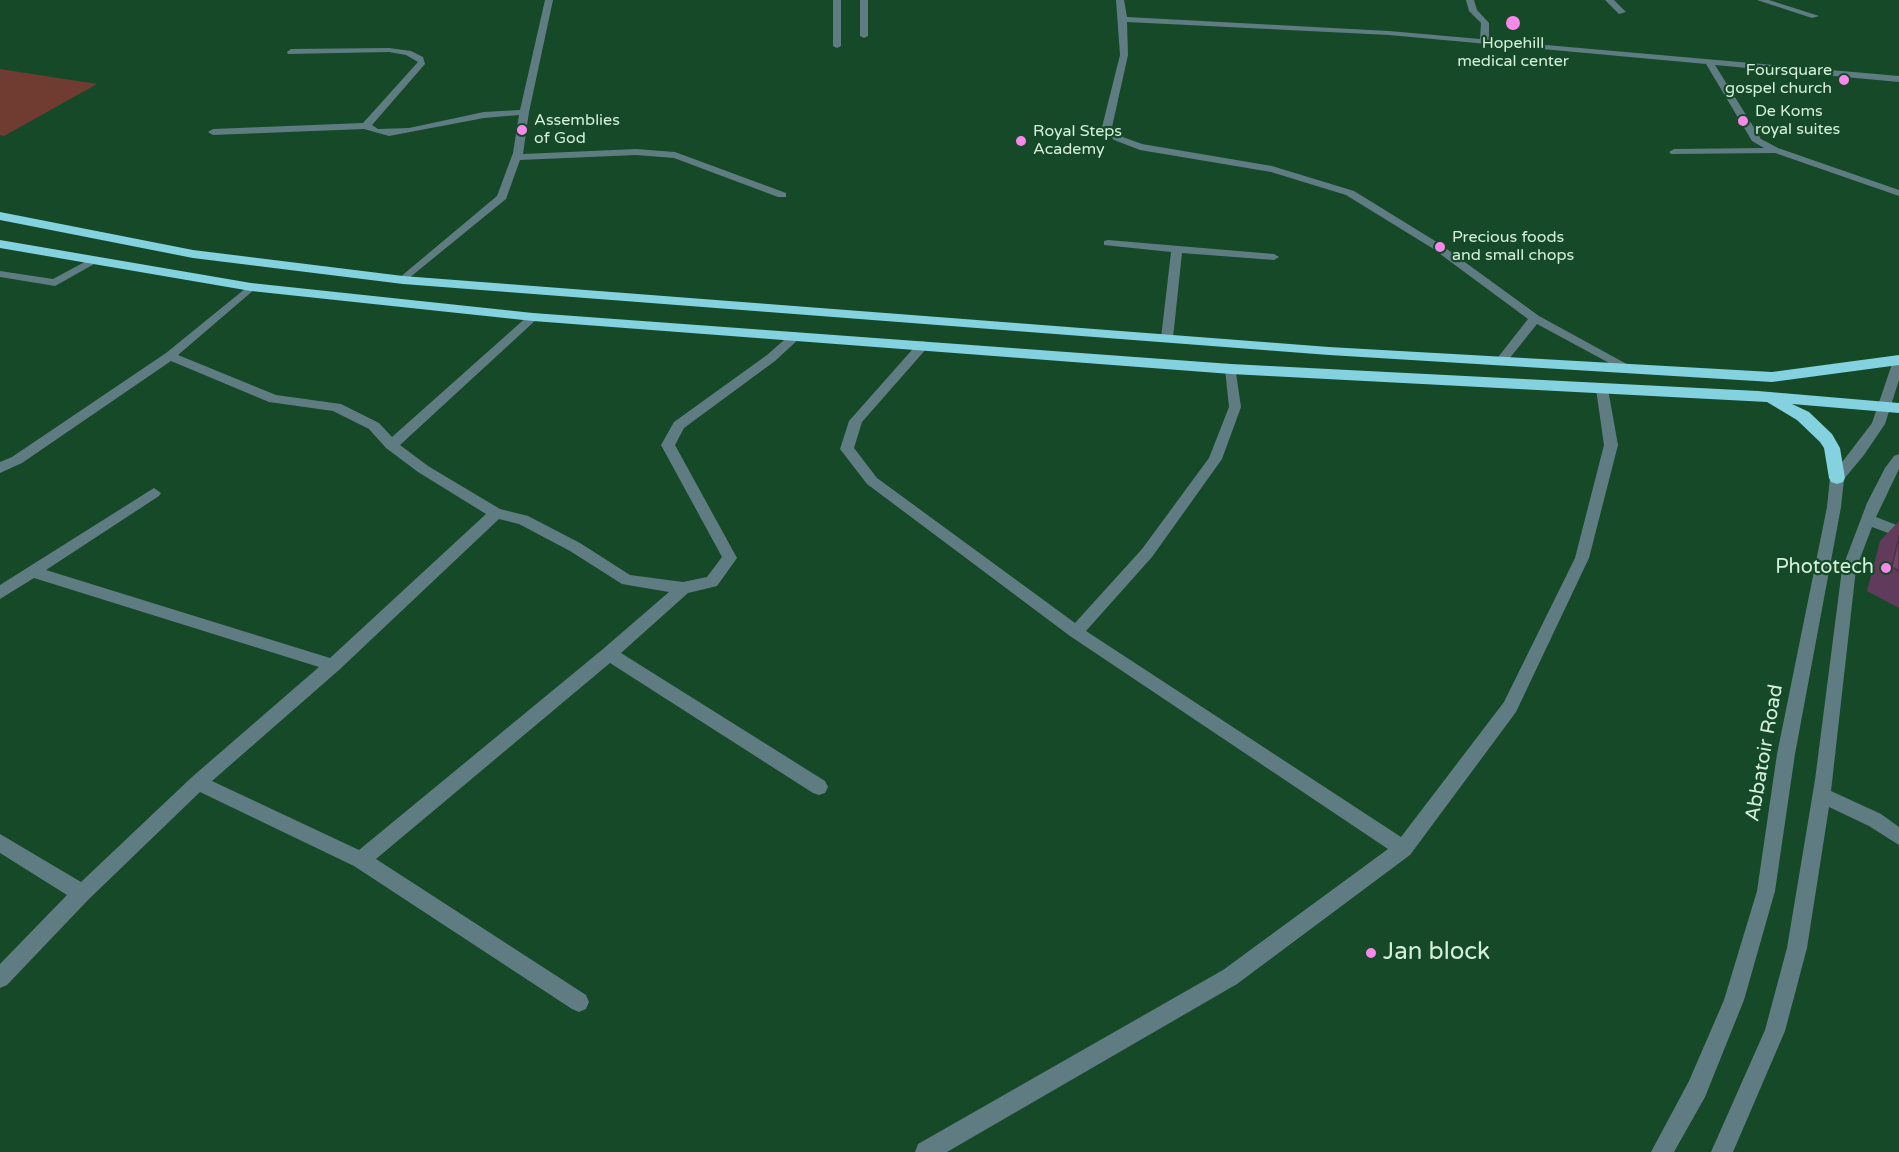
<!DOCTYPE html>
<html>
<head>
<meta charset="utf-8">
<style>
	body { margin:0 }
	canvas { display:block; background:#154928 }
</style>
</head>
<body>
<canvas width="1899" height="1152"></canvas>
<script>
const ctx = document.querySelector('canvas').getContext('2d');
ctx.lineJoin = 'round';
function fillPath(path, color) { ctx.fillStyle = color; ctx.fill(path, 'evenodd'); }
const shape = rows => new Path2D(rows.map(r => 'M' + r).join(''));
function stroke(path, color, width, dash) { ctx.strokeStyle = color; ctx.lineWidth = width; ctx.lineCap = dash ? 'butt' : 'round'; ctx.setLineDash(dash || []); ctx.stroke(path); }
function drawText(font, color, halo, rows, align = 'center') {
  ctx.font = font + ' "Varela Round",sans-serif'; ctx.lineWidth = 4.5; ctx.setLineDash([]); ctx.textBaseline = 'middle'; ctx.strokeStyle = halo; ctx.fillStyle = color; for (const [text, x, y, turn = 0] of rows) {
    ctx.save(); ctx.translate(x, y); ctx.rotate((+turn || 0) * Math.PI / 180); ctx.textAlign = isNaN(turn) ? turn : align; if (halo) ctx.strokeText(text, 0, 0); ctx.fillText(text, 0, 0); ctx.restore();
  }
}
const green = shape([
	[0,69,97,84,4,136,0,135]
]);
const minor = shape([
	[545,0,553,0,529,112,523,154,636,149,675,152,786,193,786,197,778,197,674,158,636,155,520,160,506,199,403,283,397,280,399,278,497,196,513,153,519,115,484,118,389,136,364,129,213,135,208,132,213,129,363,123,418,62,406,55,389,52,288,54,287,52,291,49,389,48,411,51,423,57,425,64,372,125,378,129,409,128,484,112,520,110,545,0],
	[833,0,841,0,841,46,837,48,833,46,833,0],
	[860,0,868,0,868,36,864,38,860,36,860,0],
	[1116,0,1124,0,1127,17,1389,31,1480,39,1481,23,1469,11,1466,0,1474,0,1477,10,1489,23,1489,40,1899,76,1899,82,1715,65,1761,139,1778,148,1899,190,1899,196,1775,153,1671,154,1669,152,1674,149,1764,148,1752,141,1706,64,1389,35,1127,22,1128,55,1112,127,1120,136,1142,144,1272,166,1354,191,1440,244,1539,316,1634,368,1632,371,1624,371,1537,324,1505,364,1501,365,1495,361,1528,319,1432,248,1346,195,1271,172,1140,150,1114,140,1102,127,1120,55,1116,0],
	[1605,0,1614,0,1626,12,1619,14,1605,0],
	[1757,0,1769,0,1819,16,1812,18,1757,0],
	[1108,240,1274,254,1279,257,1274,260,1182,253,1173,338,1167,342,1161,338,1171,252,1104,245,1104,241,1108,240],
	[92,258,98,261,96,263,55,286,0,277,0,271,53,279,92,258],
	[251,284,255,285,255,289,178,355,276,395,341,404,379,423,392,437,529,315,537,315,537,319,400,445,428,466,500,509,528,516,580,543,630,575,683,582,707,577,722,557,661,445,674,422,767,355,792,333,796,332,802,336,775,361,684,428,675,445,737,558,717,586,688,593,621,653,825,781,828,787,825,793,819,795,813,793,610,663,376,859,586,995,589,1002,586,1009,579,1012,572,1009,354,866,200,792,89,899,7,985,0,988,0,964,67,895,0,853,0,834,81,882,192,777,319,667,34,578,0,599,0,585,154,488,161,493,159,496,46,570,330,658,486,514,418,472,386,448,369,429,333,411,269,402,171,361,22,463,0,473,0,462,12,457,166,353,251,284],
	[499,519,519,524,570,551,622,584,669,592,603,649,359,850,212,781,339,670,499,519],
	[923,341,929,345,927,348,862,422,854,448,877,478,1075,623,1142,549,1209,458,1229,407,1225,369,1231,365,1235,366,1241,407,1222,459,1152,557,1086,631,1401,837,1504,702,1575,558,1604,445,1596,389,1598,386,1602,385,1608,389,1618,445,1589,558,1516,712,1410,855,1237,984,947,1152,915,1152,918,1144,1223,970,1388,849,1070,636,867,484,840,449,849,421,919,342,923,341],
	[1899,357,1899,380,1885,424,1864,455,1844,479,1841,507,1795,754,1775,891,1744,1000,1705,1097,1674,1152,1651,1152,1689,1081,1724,1000,1757,891,1777,754,1827,507,1830,478,1872,423,1893,361,1899,357],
	[1899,454,1899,469,1876,517,1899,526,1899,537,1872,527,1856,569,1831,791,1881,814,1899,827,1899,845,1869,826,1829,807,1807,948,1785,1031,1733,1152,1711,1152,1765,1030,1787,948,1815,780,1842,569,1867,503,1885,468,1894,456,1899,454]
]);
const highway = shape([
	[0,212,193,250,403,276,1329,347,1772,372,1899,355,1899,365,1772,382,1329,355,403,284,193,258,0,220,0,212],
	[0,240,251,283,533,313,1231,364,1758,391,1899,403,1899,413,1792,404,1809,412,1832,434,1840,448,1845,478,1843,482,1837,484,1831,482,1829,478,1824,448,1820,442,1797,420,1767,402,1231,374,533,321,251,291,0,248,0,240]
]);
const wall = shape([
	[1899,521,1899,608,1867,591,1880,541]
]);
const building = shape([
	[1899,536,1899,571,1892,567,1899,536]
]);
const markers = [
	[1513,23,8,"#f888ea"],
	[1844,80,6,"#f888ea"],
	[1743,121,6,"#f888ea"],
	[522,130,6,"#f888ea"],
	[1021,141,6,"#f888ea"],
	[1440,247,6,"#f888ea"],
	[1886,568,6,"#f888ea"],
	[1371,953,6,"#f888ea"]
];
const farPoinames = [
	["Hopehill",1513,44,"center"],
	["medical center",1513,62,"center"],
	["Foursquare",1832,71,"right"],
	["gospel church",1832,89,"right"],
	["De Koms",1755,112],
	["royal suites",1755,130],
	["Assemblies",534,121],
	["of God",534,139],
	["Royal Steps",1033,132],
	["Academy",1033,150],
	["Precious foods",1452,238],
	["and small chops",1452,256]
];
const poiNames = [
	["Phototech",1874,568]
];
const streetNames = [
	["Abbatoir Road",1765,753,-80]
];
const nearPoinames = [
	["Jan block",1383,953]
];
fillPath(green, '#703b30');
fillPath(minor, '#5e7c82');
fillPath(highway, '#84d1e0');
fillPath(wall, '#613b5b');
fillPath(building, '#71456a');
stroke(building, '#4f304a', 1.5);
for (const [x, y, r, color] of markers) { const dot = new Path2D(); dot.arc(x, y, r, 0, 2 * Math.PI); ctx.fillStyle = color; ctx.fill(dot); stroke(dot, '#154928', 2); }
drawText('16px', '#d4efda', '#154928', farPoinames, 'left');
drawText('20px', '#d4efda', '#154928', poiNames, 'right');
drawText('20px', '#d4efda', '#154928', streetNames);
drawText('24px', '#d4efda', '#154928', nearPoinames, 'left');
</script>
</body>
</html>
